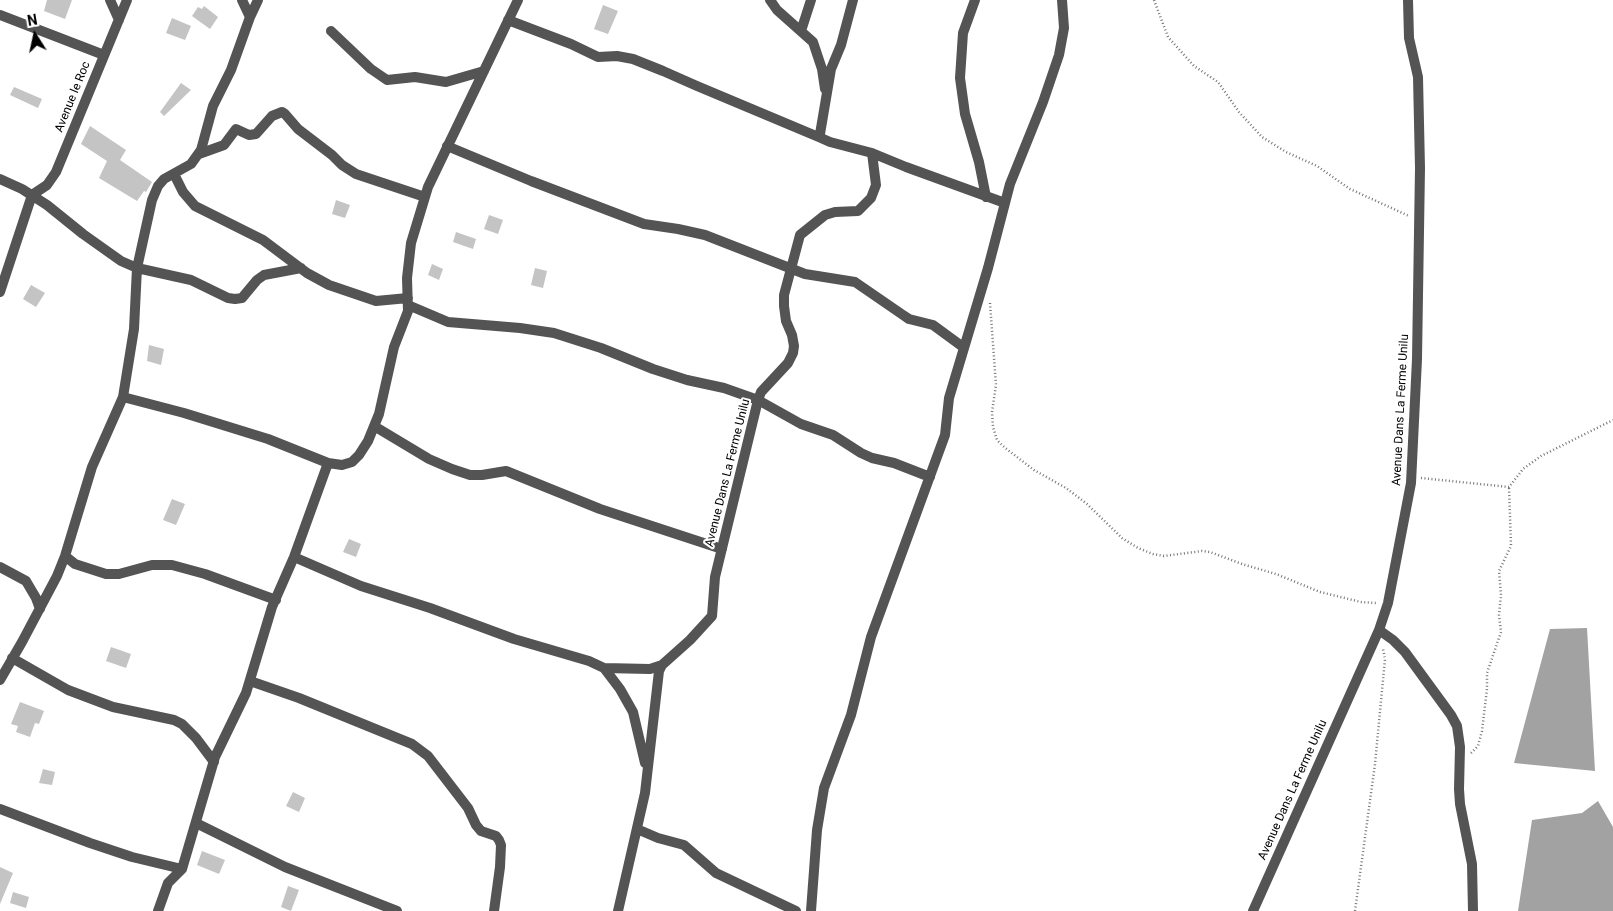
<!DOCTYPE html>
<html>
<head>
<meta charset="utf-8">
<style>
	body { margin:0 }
	#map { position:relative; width:1613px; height:911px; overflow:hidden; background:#fff; font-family:Roboto,sans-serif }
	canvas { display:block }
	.north { position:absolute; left:10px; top:10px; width:50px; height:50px; -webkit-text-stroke:4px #fff; paint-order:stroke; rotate:350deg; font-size:14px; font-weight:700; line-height:20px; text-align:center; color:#000 }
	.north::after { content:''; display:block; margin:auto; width:18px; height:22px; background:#000; clip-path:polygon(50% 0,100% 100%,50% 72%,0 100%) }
</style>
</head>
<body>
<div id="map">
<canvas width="1613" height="911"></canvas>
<div class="north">N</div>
</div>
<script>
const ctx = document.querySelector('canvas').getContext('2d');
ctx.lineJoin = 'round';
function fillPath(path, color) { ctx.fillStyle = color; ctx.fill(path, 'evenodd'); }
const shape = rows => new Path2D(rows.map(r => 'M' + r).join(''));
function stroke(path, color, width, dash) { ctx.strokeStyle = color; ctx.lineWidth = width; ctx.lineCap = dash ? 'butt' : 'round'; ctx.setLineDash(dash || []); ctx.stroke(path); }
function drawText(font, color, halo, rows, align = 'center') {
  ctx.font = font + ' Roboto,sans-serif'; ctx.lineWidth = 4; ctx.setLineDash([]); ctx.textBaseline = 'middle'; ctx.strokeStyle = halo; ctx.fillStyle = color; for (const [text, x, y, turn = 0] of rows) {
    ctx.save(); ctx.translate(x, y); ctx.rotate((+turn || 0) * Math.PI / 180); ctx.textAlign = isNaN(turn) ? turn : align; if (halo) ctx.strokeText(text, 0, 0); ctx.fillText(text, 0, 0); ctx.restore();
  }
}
const water = shape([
	[1587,628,1595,771,1514,763,1550,629],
	[1598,801,1613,827,1613,911,1518,911,1532,820,1582,813]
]);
const building = shape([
	[47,0,72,0,65,19,44,11],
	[603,5,618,11,608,34,594,29],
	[204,6,218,17,210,29,192,16,198,7,202,9],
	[172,18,191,26,185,40,166,33],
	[181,83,191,90,164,116,160,112],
	[14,87,42,99,38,108,10,95],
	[90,126,126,150,120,160,152,182,146,192,144,191,137,201,99,178,107,161,81,144],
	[336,200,350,205,345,218,332,214],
	[489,215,503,220,498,234,484,229],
	[456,232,476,239,473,249,453,242],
	[432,264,443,269,439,280,428,275],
	[535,268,547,271,543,288,531,285],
	[31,285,45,293,36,307,23,299],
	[149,345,164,349,161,365,147,361],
	[172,499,185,504,176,525,163,520],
	[349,539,361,544,356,557,343,552],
	[111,647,131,654,126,668,106,661],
	[20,702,44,711,39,724,35,723,30,737,16,732,18,726,11,724],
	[43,769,55,772,52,785,39,783],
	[293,792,305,798,299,812,286,806],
	[202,851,225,860,219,874,197,865],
	[0,867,13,873,0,904],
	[288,886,299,890,291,911,281,907],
	[13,892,29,897,26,908,10,903]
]);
const path = shape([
	[1154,0,1168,37,1194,66,1218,82,1239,112,1262,137,1286,152,1317,166,1350,189,1409,216],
	[990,303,996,385,992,412,993,427,997,440,1004,447,1034,470,1066,488,1087,504,1122,538,1138,548,1153,554,1164,556,1202,551,1210,552,1242,564,1276,574,1320,592,1361,602,1376,603],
	[1421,478,1509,487,1523,469,1541,456,1613,420],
	[1471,753,1478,746,1482,731,1487,689,1487,673,1501,632,1499,615,1501,595,1499,571,1511,546,1509,487],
	[1355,911,1375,764,1385,659,1383,649]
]);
const street = shape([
	[110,0,119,20],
	[242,0,250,17],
	[770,0,777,10,813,42,822,69,825,89],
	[975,0,963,33,960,78,965,114,979,162,986,197],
	[0,15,104,55],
	[508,20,571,44,598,57,617,56,633,59,663,71,697,86,821,138],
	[331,31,371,69,387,80,415,77,446,82,484,71],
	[801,31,811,0],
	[447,146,531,181,644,224,678,229,705,235,805,274,855,282,903,315,909,319,933,325,963,347],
	[872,153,906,167,1005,203],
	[199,154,224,145,236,129,249,135,256,134,272,116,282,112,285,114,298,129,332,155,342,165,356,174,425,197],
	[174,174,183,192,195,206,263,240,307,273,329,285,376,301,408,298],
	[0,179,22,189,47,205,83,234,121,261,137,268,191,280,228,298,235,299,242,298,257,280,264,275,301,268],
	[0,292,32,195,47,185,56,172,127,0],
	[408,305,448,322,520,328,554,333,601,348,653,369,687,380,724,388,758,400,801,424,833,435,861,453,872,458,894,463,930,477],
	[123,397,184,413,268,439,328,463],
	[374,426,429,459,452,469,470,475,482,475,506,471,600,509,722,549],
	[65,556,75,564,106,574,119,574,152,565,172,565,205,574,276,600],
	[294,557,361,586,430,608,514,639,589,661,604,668,620,689,633,712,645,763],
	[0,567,26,581,36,598,40,609],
	[1379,630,1393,640,1405,652,1451,715,1457,726,1460,747,1459,789,1460,804,1472,864,1473,911],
	[12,658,68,690,113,707,174,720,182,724,196,738,214,762],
	[604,668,650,669,662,665],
	[0,680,22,642,57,576,65,556,92,467,123,397,134,329,137,268,152,200,158,186,164,179,191,164,201,150,213,106,231,70,250,17,258,0],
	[250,681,299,698,412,744,428,756,468,808,476,825,481,831,496,836,499,840,501,845,500,867,494,911],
	[0,809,90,843,132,857,182,869],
	[196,823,285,867,397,911],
	[637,829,658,838,684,845,716,873,796,911],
	[158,911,168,883,182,869,215,757,246,693,272,607,294,557,328,463,342,465,352,462,359,455,368,441,379,414,394,347,408,311,407,278,411,243,428,187,518,0],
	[618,911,645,793,659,671,662,665,690,640,712,616,715,577,758,400,761,392,788,363,793,353,794,346,792,335,786,321,784,306,784,295,800,235,825,215,835,212,858,211,871,198,876,185,872,153,830,142,821,138,820,134,831,69,841,45,853,0],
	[811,911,817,830,824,788,851,715,871,637,945,435,949,398,988,268,1010,184,1043,102,1059,55,1064,28,1062,0],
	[1253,911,1379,630,1388,603,1411,483,1417,359,1420,168,1418,77,1409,38,1408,0]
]);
const streetNames = [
	["Avenue le Roc",73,97,-68],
	["Avenue Dans La Ferme Unilu",1401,410,-87],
	["Avenue Dans La Ferme Unilu",728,473,-76],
	["Avenue Dans La Ferme Unilu",1293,790,-66]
];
fillPath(water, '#a2a2a2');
fillPath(building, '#c4c4c4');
stroke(path, '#767676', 2.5, [1, 2.5]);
stroke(street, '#545454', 10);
drawText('12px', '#000', '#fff', streetNames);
</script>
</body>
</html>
